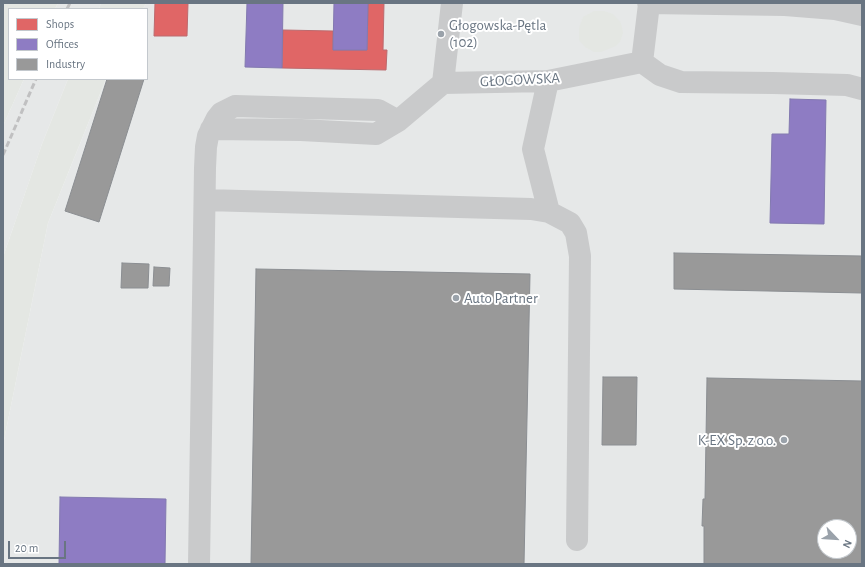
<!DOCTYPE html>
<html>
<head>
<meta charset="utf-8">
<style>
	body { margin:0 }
	#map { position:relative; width:865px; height:567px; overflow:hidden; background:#f6f6f5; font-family:"Alegreya Sans",sans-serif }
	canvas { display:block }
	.frame { position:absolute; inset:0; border:4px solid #697582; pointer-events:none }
	.legend { position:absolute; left:8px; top:8px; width:140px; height:72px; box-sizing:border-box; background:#fff; border:1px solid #c3c8cd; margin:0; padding:5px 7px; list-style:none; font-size:12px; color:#697582 }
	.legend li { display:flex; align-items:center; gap:8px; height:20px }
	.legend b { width:20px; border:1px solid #c3c8cd }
	.north { position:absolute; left:817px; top:519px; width:40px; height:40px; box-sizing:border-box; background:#fff; border:1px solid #c3c8cd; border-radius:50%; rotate:115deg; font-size:11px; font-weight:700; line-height:16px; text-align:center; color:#697582 }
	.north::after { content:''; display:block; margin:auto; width:14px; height:18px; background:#9aa2aa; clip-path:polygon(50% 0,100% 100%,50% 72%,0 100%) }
	.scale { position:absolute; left:8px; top:541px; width:58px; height:18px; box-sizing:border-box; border:2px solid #697582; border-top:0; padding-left:5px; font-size:12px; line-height:14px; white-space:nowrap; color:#697582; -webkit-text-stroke:3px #fff; paint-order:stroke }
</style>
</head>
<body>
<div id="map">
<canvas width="865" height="567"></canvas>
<div class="frame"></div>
<ul class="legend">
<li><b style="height:11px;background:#e06666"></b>Shops</li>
<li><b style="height:11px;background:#8e7cc3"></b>Offices</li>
<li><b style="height:11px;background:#999"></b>Industry</li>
</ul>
<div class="north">N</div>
<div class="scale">20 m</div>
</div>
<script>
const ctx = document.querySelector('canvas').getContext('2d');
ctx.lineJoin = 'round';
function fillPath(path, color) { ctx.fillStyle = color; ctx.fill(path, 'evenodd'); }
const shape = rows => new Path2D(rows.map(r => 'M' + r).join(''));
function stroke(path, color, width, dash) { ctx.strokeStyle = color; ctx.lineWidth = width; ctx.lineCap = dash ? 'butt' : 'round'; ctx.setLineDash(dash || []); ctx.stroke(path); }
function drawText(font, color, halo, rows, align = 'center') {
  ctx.font = font + ' "Alegreya Sans",sans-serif'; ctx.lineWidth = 4; ctx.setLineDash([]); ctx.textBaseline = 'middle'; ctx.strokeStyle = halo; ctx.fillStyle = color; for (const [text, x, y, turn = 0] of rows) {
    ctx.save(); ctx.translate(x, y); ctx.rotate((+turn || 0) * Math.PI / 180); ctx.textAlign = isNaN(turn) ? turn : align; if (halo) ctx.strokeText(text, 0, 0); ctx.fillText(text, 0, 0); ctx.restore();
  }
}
const built = shape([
	[58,3,101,3,99,9,55,9],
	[146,3,700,3,862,15,862,564,3,564,3,445,48,223,106,79,147,79,147,9,143,9],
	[825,527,849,527,849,551,825,551],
	[24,79,68,79,42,144,3,257,3,126]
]);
const green = shape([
	[3,3,58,3,55,9,9,9,9,79,24,79,3,126],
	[101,3,146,3,143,9,99,9],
	[594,11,604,11,613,14,621,23,623,33,620,42,616,46,601,52,594,52,585,47,579,40,579,28,583,17],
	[68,79,106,79,48,223,3,445,3,257,42,144]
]);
const shops = shape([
	[155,3,188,3,187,36,154,36,155,3],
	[368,3,384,3,383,50,387,50,386,70,282,68,283,30,333,31,333,50,367,50,368,3]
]);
const offices = shape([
	[247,3,283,3,282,68,245,67,247,3],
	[334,3,368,3,367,50,333,50,334,3],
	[790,99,826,100,824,224,770,223,772,134,789,134,790,99],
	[60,497,166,499,165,564,59,564,60,497]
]);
const industry = shape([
	[107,79,144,79,99,222,65,211,107,79],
	[674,253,862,256,862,293,674,289,674,253],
	[122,263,149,264,148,288,121,288,122,263],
	[154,267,170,268,169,286,153,286,154,267],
	[256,269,530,274,524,564,251,564,256,269],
	[603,377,637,377,636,445,602,445,603,377],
	[707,378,862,381,862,564,704,564,704,526,702,526,703,499,705,499,707,378],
	[825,527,849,527,849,551,825,551,825,527]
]);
const minor = shape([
	[452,3,443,83,548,81,642,62,649,4],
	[648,3,785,5,835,9,862,15],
	[642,62,660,75,681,82,773,83,847,85,862,89],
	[548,81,533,149,549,212],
	[211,129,301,130,376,134,398,121,443,83],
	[205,200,531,209,549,212,570,223,576,233,580,256,577,540],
	[199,564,205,168,206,147,208,136,217,118,221,113,235,106,378,110,398,121]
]);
const rail = shape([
	[67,9,70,3],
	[3,155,36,79]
]);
const markers = [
	[441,34,4,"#9aa2aa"],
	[456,298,4,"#9aa2aa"],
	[784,440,4,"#9aa2aa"]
];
const poiNames = [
	["Głogowska-Pętla",449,25],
	["(102)",449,42],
	["Auto Partner",464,298],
	["K-EX Sp. z o.o.",776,440,"right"]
];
const streetNames = [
	["GŁOGOWSKA",520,80,-3]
];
fillPath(built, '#e6e8e8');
fillPath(green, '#e4e7e3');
fillPath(shops, '#e06666');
stroke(shops, '#bc6a6e', 1);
fillPath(offices, '#8e7cc3');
stroke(offices, '#837ab0', 1);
fillPath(industry, '#999');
stroke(industry, '#8b8e92', 1);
stroke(minor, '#c9cacb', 22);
stroke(rail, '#c0c0c1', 3, [6, 3]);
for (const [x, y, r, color] of markers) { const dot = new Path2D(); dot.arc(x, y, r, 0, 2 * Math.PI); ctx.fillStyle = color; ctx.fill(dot); stroke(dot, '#fff', 1.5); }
drawText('15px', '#697582', '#fff', poiNames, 'left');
drawText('15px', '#697582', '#fff', streetNames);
</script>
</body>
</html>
